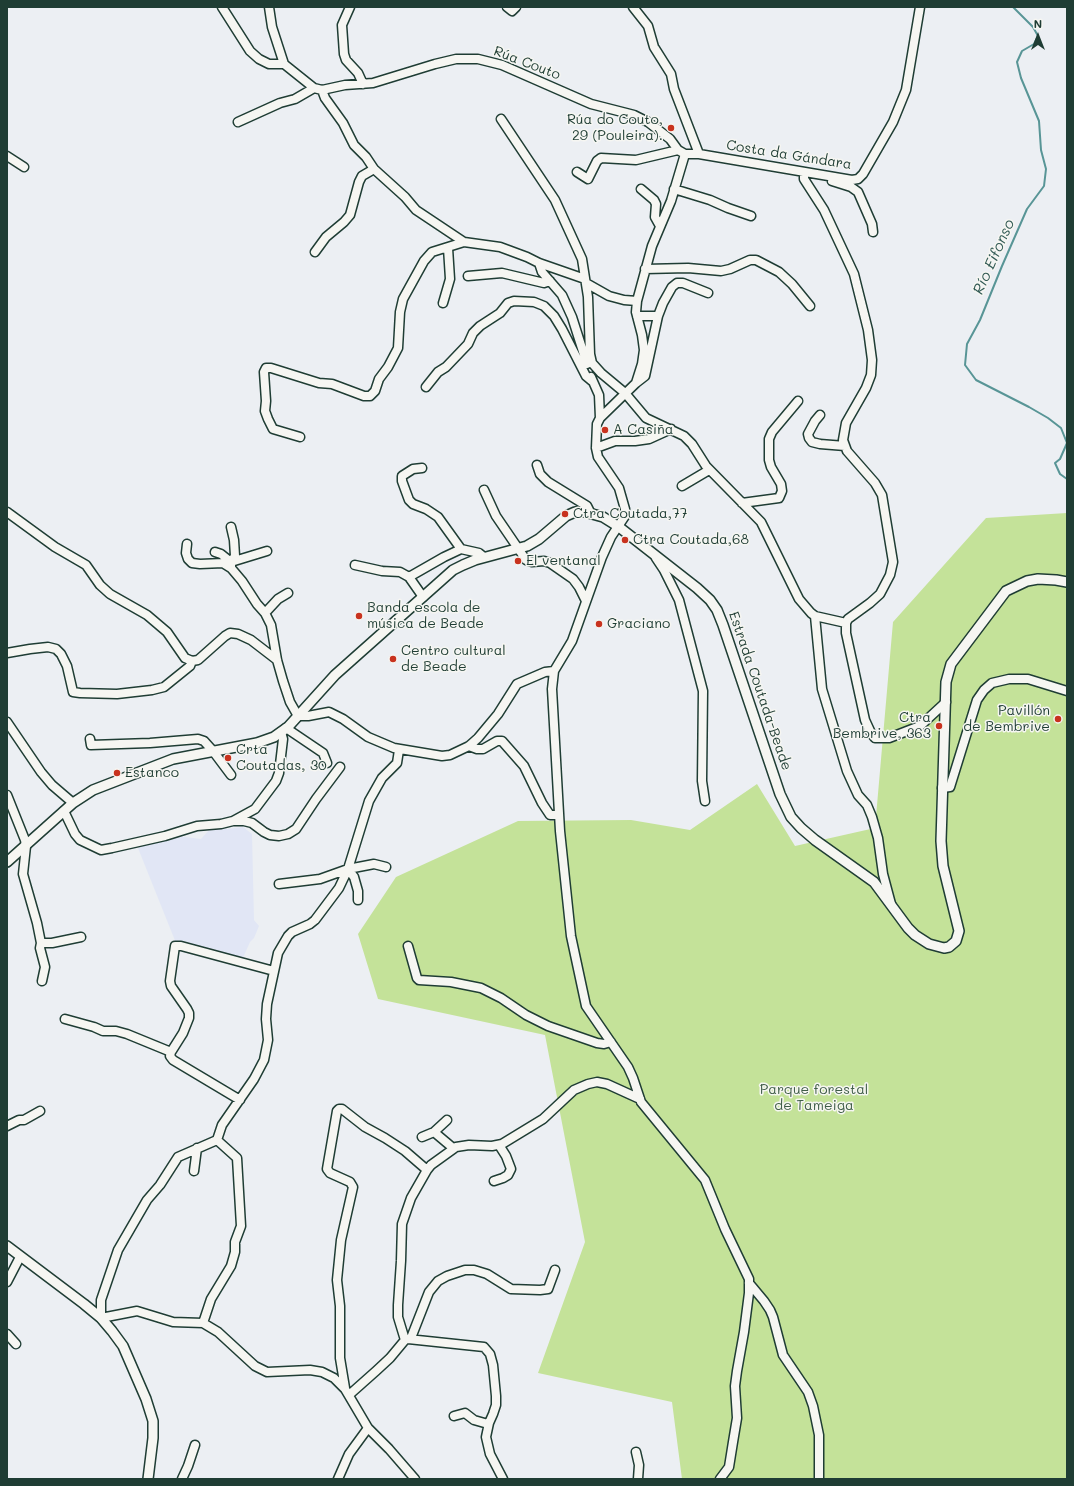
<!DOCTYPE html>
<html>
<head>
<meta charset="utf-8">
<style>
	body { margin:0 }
	#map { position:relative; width:1074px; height:1486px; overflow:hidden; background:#eceff3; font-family:Mali,sans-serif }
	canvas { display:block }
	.frame { position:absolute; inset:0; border:8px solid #1f3d34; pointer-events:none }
	.north { position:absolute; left:1018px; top:16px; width:40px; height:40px; -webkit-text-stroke:3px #f6f6f2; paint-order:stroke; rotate:0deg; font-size:11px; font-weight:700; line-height:16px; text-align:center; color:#1f3d34 }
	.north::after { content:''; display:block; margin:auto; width:14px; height:18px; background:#1f3d34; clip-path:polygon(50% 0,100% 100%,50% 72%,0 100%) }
</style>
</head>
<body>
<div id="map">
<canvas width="1074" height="1486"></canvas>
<div class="frame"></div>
<div class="north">N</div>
</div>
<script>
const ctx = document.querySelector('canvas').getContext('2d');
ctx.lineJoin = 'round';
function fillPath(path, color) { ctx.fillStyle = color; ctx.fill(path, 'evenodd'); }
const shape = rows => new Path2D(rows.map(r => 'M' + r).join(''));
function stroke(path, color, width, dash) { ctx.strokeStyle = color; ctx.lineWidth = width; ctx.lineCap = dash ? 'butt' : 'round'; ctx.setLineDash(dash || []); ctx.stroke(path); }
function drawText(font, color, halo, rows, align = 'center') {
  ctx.font = font + ' Mali,sans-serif'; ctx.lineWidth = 3; ctx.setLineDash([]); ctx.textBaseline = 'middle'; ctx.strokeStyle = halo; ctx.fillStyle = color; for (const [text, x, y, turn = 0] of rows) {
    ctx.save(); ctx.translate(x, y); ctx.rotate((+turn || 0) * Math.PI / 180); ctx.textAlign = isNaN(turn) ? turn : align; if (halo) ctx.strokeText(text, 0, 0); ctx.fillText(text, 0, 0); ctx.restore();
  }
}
const built = shape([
	[243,827,252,834,254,920,259,926,254,938,250,942,242,960,176,943,138,848,177,836,201,839,210,829,227,829]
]);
const green = shape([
	[1067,513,1067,1479,682,1479,672,1402,538,1373,585,1242,545,1035,378,999,358,934,396,877,518,821,631,820,690,830,757,784,795,846,875,828,893,622,986,518]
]);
const stream = shape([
	[1013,7,1033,27,1038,36,1034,44,1022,51,1017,62,1021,78,1039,121,1041,150,1046,169,1044,186,1027,209,1002,266,980,320,967,344,965,365,976,380,1029,407,1048,418,1061,428,1067,443,1060,459,1055,463,1060,474,1067,479]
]);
const minor = shape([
	[222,7,250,51,259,59,269,64,284,64],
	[269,7,272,27,284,64,314,88,322,90,325,98,343,123,354,145,366,157,374,169,405,197,416,210,464,242],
	[350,7,342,25,344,54,346,60,358,73,363,84],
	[507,7,512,11,516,7],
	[322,90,345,85,373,83,435,64,456,59,478,59,502,65,591,104,634,115,648,122,670,139,678,150,685,154,699,154,674,89,671,74,654,47,648,26,633,7],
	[501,119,555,200,582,259,588,297,590,354,592,363,601,373,625,393,646,418,684,436,692,444,706,466,761,522,799,599,811,613,815,616,846,623],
	[238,122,280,103,295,99,314,88],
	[685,154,671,201,652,246,637,301,636,312,642,335,644,350,642,364,636,383,600,418,597,424,596,448,598,457,619,488,625,509,625,516,611,537,602,557,572,641,554,671,552,689,560,831,571,936,586,1006,628,1067,633,1078,641,1102,705,1180,725,1229,749,1279,749,1293,744,1332,737,1371,735,1386,737,1418,733,1442,729,1467,720,1479],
	[699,154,852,180,858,179,863,174,893,122,906,90,920,7],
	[7,156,24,167],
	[577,172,588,179,597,161,601,158,636,160,678,150],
	[804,172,804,179,824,210,854,274,868,330,872,360,871,375,866,388,846,423,843,440,847,451,875,483,882,495,893,562,890,575,880,594,870,603,848,619,846,623,846,633,865,720,871,733,875,738,889,738,920,726,946,702],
	[832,181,851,187,858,192,872,224,873,232],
	[641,189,654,200,656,204,655,217,660,226],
	[674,189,710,200,728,208,751,216],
	[315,252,326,237,344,222,350,215,359,182,362,176,374,169],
	[539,263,542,272,562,295,572,317,587,364],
	[645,269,688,268,721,271,730,269,750,260,756,260,779,272,792,284,810,306],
	[468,276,502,273,544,283,550,281],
	[586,283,609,296,624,300,637,301],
	[443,303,450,279,448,248],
	[637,316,658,316],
	[591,377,599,395,600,418],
	[636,383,645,376,658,316,663,303,672,287,677,283,683,283,708,293],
	[426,387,438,372,446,367,468,344,473,333,480,326,500,313,508,303,514,301,534,302,544,306,554,316,562,329,586,376,592,381],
	[820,415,815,421,808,434,809,438,812,442,820,444,845,446],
	[300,437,273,429,268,419,265,411,266,401,264,372,266,368,271,368,319,383,332,384,364,396,370,396,375,391,379,379,388,367,398,348,400,312,403,299,424,261,432,252,464,242,500,247,527,257,539,263,585,279],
	[596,448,615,441,635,441,649,439,671,429],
	[537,465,540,474,548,482,587,506,590,512],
	[422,468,413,469,402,476,402,481,409,500,413,504,426,509,438,517,461,549,479,553,484,557],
	[682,486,709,470],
	[484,490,496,516,526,560,532,562,544,561,550,563,573,579,579,587,586,601],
	[742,503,779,498,782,491,781,484,771,467,769,460,769,439,772,432,798,401],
	[7,512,55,547,86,565,100,585,110,594,147,615,167,632,185,658,192,661,198,660,225,636,230,633,238,634,251,640,277,660],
	[231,527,234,540,235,556,231,562,231,568,242,581,257,604,265,613,271,625,277,660,283,681,290,702,298,716,308,716,329,712,343,719,368,737,394,748,442,756,450,755,469,746,478,738,498,714,517,684,545,672,554,671],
	[187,544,186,553,188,559,192,563,200,564,223,563,231,568],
	[215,552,221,554,231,562,267,551],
	[656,558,664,570,679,600,703,691,702,781,705,801],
	[355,565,382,571,400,572,409,577,444,557,461,549],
	[409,577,423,597],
	[265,613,278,599,288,593],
	[815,616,822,689,847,771,858,795,867,805,872,817,878,838,883,874,891,904],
	[7,653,30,649,48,647,56,649,61,654,67,666,73,692,80,693,117,694,152,690,164,687,190,666,192,661],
	[7,722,41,772,52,785,73,803],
	[286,728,323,753,327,763],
	[90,739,91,745,150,743,198,739,204,741,213,751,231,775],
	[469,746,477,749,483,749,497,741,502,741,524,766,542,803,550,815,559,815],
	[942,788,950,787,977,700,984,690,992,683,1009,679,1028,679,1067,691],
	[7,795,25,840,26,846,23,874,37,923,41,943,52,943,81,937],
	[64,811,75,834,80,840,101,850,112,848,165,836,197,826,221,824,233,821,255,809,276,781,279,773,283,739,281,732],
	[235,821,244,821,252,823,264,832,270,835,279,836,288,834,296,829,316,799,340,767],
	[348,869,354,877,358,891,358,900],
	[279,884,320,879,348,869,374,864,386,867],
	[41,943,40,948,45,967,42,981],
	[408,946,417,978,419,980,451,982,481,988,501,998,526,1015,548,1026,597,1043,604,1044,611,1042],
	[65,1019,94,1027,103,1031,116,1031,127,1034,171,1052],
	[240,1100,173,1060,170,1056,171,1052,183,1033,189,1018,189,1013,187,1009,171,986,170,981,175,946,181,946,274,971],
	[7,1126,19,1120,24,1120,40,1111],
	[434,1132,453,1148],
	[422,1137,434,1132,447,1120],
	[217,1140,178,1157,160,1185,147,1200,118,1250,101,1300,101,1318,137,1311,173,1322,203,1323,218,1332,255,1366,267,1372,310,1370,322,1372,334,1378,345,1389,368,1428,389,1449,415,1479],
	[217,1140,222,1125,254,1079,264,1060,268,1040,266,1019,267,1004,278,953,288,936,292,932,310,924,315,920,339,888,348,869,369,801,382,778,397,763,399,750],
	[194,1171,197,1148],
	[494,1181,503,1178,508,1175,511,1169,506,1156,499,1145],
	[7,1282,20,1257],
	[749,1283,764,1301,770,1310,773,1317,783,1355,808,1392,813,1406,819,1435,819,1479],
	[203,1323,211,1299,231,1266,235,1252,235,1242,241,1226,237,1158,217,1140],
	[7,1334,16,1344],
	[411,1338,429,1292,438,1281,447,1276,465,1270,474,1270,487,1274,511,1289,540,1290,548,1289,555,1270],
	[405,1340,398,1317,398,1305,401,1261,402,1224,411,1198,427,1170,431,1165,456,1147,469,1145,492,1146,502,1144,543,1119,574,1090,588,1084,597,1082,607,1084,640,1099],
	[345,1388,340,1358,340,1306,337,1280,341,1240,353,1187,350,1182,330,1173,327,1169,337,1111,339,1109,342,1109,365,1127,385,1138,405,1151,427,1170],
	[349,1395,376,1371,390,1358,405,1340,408,1339,484,1347,490,1354,493,1365,496,1396,496,1405,493,1414,489,1423,486,1437,490,1454,503,1479],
	[454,1416,465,1413,474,1420,488,1424],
	[636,1452,639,1465,638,1479],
	[182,1479,188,1466,195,1445],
	[338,1479,349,1454,368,1428]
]);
const tertiary = shape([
	[7,862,73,803,93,790,173,759,257,743,274,737,288,727,335,675,453,570,463,565,475,560,527,546,539,539,566,516,575,512,585,512,603,517,619,527,697,588,710,600,717,610,723,625,780,794,791,817,801,828,815,840,874,882,908,928,915,935,929,944,944,948,949,947,956,941,959,931,943,866,941,841,946,682,951,664,1006,591,1027,581,1038,579,1056,580,1067,582],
	[7,1246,84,1304,101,1318,112,1331,123,1346,146,1399,153,1421,153,1438,148,1479]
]);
const markers = [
	[671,128,4,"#c8321e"],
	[605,430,4,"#c8321e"],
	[565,514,4,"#c8321e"],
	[625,540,4,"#c8321e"],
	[518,561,4,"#c8321e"],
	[359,616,4,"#c8321e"],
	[599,624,4,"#c8321e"],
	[393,659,4,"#c8321e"],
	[1058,719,4,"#c8321e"],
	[939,726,4,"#c8321e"],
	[228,758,4,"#c8321e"],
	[117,773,4,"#c8321e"]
];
const streetNames = [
	["Rúa Couto",527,63,21],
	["Costa da Gándara",789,155,9],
	["Estrada Coutada-Beade",760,691,71]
];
const poiNames = [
	["Rúa do Couto,",663,120,"right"],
	["29 (Pouleira).",663,136,"right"],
	["A Casiña",613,430],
	["Ctra Coutada,77",573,514],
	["Ctra Coutada,68",633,540],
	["El ventanal",526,561],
	["Banda escola de",367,608],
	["música de Beade",367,624],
	["Graciano",607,624],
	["Centro cultural",401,651],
	["de Beade",401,667],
	["Pavillón",1050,711,"right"],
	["de Bembrive",1050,727,"right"],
	["Ctra",931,718,"right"],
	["Bembrive, 363",931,734,"right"],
	["Crta",236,750],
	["Coutadas, 30",236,766],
	["Estanco",125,773]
];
const parkNames = [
	["Parque forestal",814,1090],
	["de Tameiga",814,1106]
];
const waterNames = [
	["Río Eifonso",994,257,-66]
];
fillPath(built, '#e1e6f5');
fillPath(green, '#c4e299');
stroke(stream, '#589596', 2);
stroke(minor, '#1f3d34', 11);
stroke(tertiary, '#1f3d34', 12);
stroke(minor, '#f6f6f2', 8);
stroke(tertiary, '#f6f6f2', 9);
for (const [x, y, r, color] of markers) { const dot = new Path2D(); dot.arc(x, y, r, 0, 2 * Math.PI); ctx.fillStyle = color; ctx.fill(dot); stroke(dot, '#f6f6f2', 1.5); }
drawText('14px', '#1f3d34', '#f6f6f2', streetNames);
drawText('14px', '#1f3d34', '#f6f6f2', poiNames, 'left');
drawText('14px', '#405e48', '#f6f6f2', parkNames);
drawText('italic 15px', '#325a55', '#f6f6f2', waterNames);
</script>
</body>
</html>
